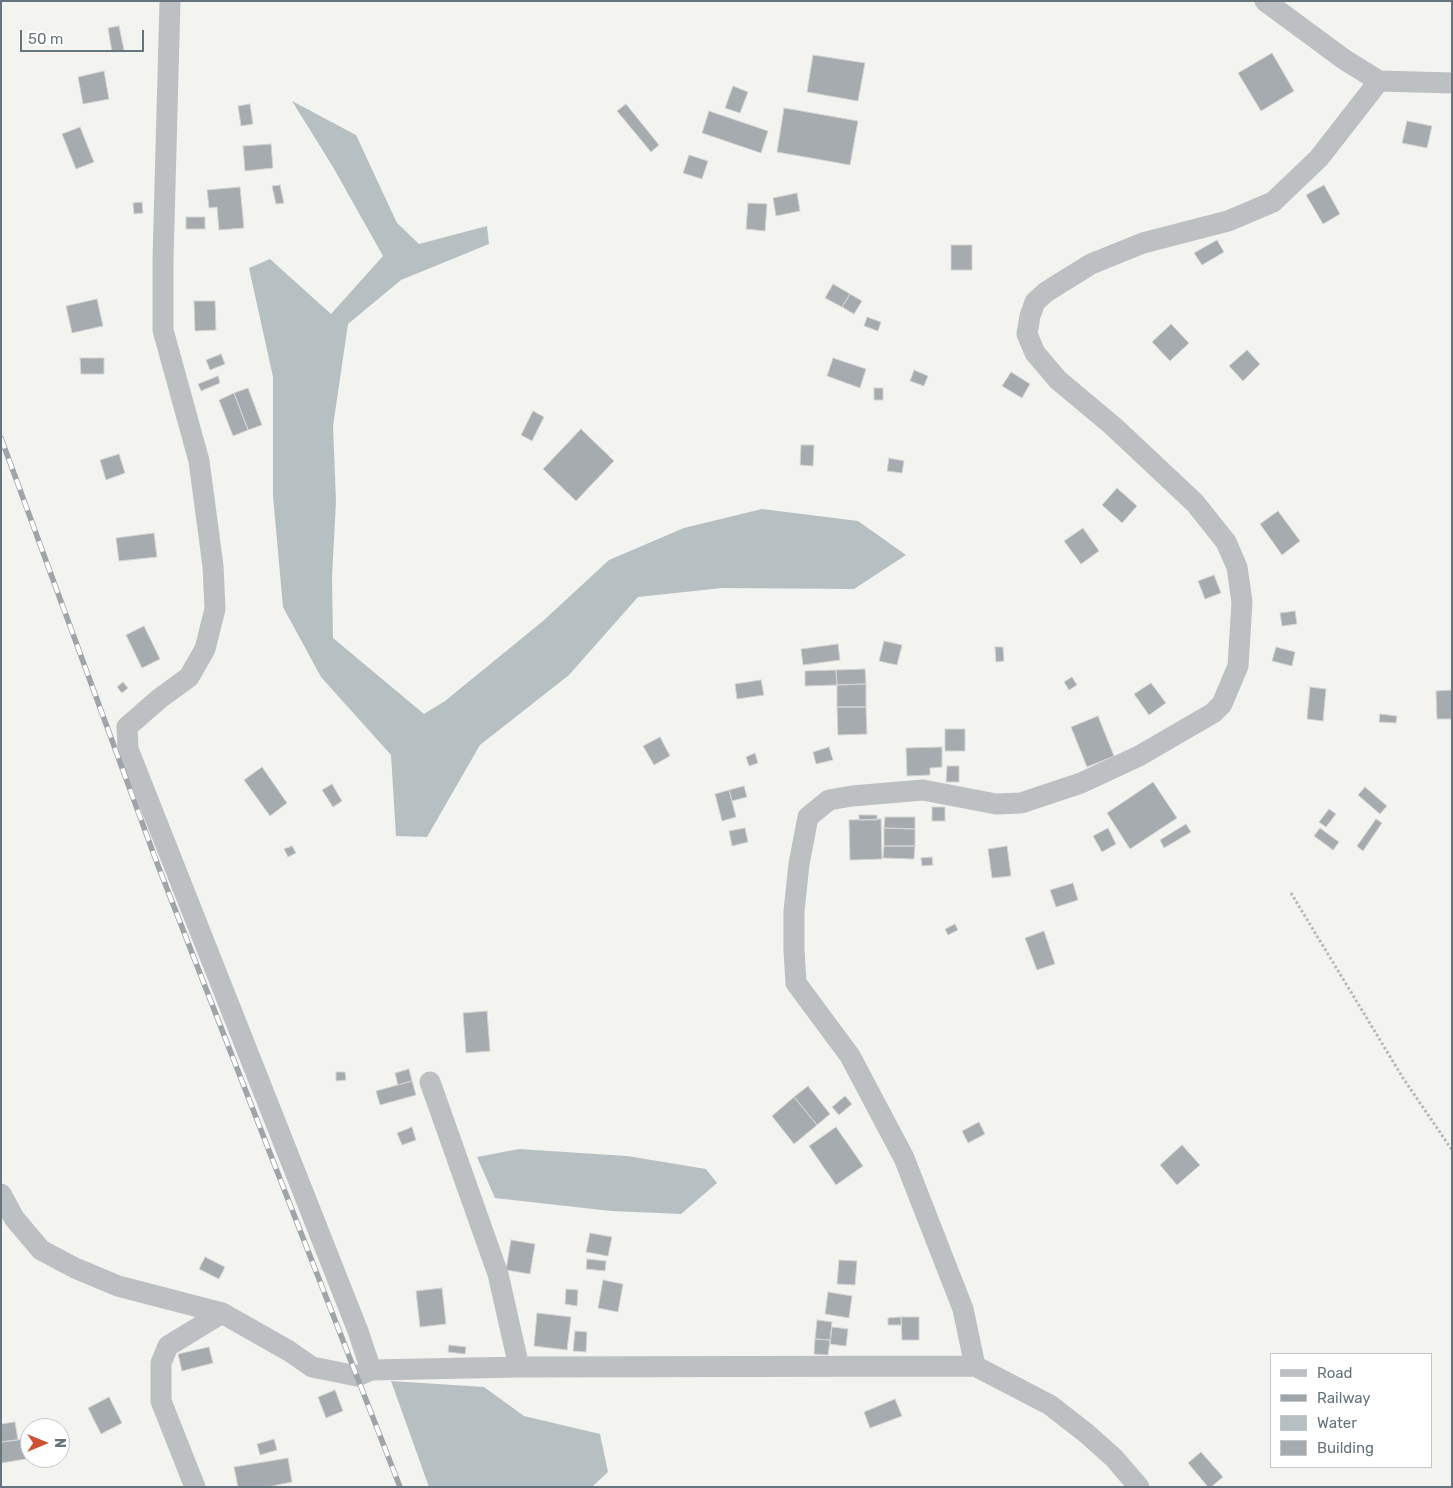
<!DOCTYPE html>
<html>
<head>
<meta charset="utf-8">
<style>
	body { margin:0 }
	#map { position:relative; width:1453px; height:1488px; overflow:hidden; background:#f3f3f0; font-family:Rubik,sans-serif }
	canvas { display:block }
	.frame { position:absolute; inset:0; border:2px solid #66747d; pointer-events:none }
	.legend { position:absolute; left:1270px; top:1353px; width:162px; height:115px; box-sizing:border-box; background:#fff; border:1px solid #c2c7cb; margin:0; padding:6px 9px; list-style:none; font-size:15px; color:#66747d }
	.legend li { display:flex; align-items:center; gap:10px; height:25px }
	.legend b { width:25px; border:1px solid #c2c7cb }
	.north { position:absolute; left:20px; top:1418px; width:50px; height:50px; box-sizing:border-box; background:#fff; border:1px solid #c2c7cb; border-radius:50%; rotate:90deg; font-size:14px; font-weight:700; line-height:20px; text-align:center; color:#66747d }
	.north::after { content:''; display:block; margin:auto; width:18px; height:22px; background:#cd5235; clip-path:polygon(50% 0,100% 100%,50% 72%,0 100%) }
	.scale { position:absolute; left:20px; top:30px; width:124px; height:22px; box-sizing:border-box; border:2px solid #66747d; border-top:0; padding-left:6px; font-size:15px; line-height:18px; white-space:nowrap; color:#66747d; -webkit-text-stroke:4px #fff; paint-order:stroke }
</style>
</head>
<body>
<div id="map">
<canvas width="1453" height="1488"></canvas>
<div class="frame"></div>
<ul class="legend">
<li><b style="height:6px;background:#bdc0c3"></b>Road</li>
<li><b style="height:6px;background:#9ea4a8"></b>Railway</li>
<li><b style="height:14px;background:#b6c0c3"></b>Water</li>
<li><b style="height:14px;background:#a5abaf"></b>Building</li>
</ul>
<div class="north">N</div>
<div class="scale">50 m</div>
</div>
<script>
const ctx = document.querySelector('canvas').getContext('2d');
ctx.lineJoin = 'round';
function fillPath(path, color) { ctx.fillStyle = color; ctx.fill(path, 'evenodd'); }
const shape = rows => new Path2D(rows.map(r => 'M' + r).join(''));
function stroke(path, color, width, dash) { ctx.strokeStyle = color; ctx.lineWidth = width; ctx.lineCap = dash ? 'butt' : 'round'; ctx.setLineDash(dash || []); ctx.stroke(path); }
const water = shape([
	[292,101,356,135,397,223,419,244,487,226,489,244,401,280,348,324,333,426,336,501,332,577,333,638,424,714,445,701,543,621,609,560,684,528,762,509,858,521,906,555,854,589,722,588,638,597,569,675,480,745,427,837,396,836,391,755,321,677,283,607,273,496,273,377,249,268,270,259,331,314,383,256,333,167],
	[519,1149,627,1156,706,1169,717,1183,681,1214,611,1211,495,1198,477,1157],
	[391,1381,484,1387,524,1416,600,1434,608,1472,592,1487,429,1487]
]);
const building = shape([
	[119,26,124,50,112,52,108,28,119,26],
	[1272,53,1294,91,1261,111,1238,73,1272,53],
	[813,55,865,63,858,101,807,92,813,55],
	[104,71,109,99,83,104,78,77,104,71],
	[733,86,748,92,740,113,725,108,733,86],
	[250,104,253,124,241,126,238,106,250,104],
	[626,104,659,145,651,152,617,111,626,104],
	[784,108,858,121,850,165,777,152,784,108],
	[709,111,768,131,761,153,702,133,709,111],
	[1407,121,1432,126,1427,148,1402,143,1407,121],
	[80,127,94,162,76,169,62,134,80,127],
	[271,144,273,168,245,171,243,146,271,144],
	[689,155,708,161,702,179,683,173,689,155],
	[280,185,284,203,276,204,272,186,280,185],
	[1324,185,1340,214,1323,224,1306,195,1324,185],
	[240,187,244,228,219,230,217,207,209,208,207,190,240,187],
	[797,193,800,211,776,216,773,198,797,193],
	[142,202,143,213,134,214,133,203,142,202],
	[748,203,767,204,765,231,746,229,748,203],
	[186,217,205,217,205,229,186,229,186,217],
	[1217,240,1224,252,1202,265,1194,253,1217,240],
	[951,245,972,245,972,270,951,270,951,245],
	[833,284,850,294,842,307,825,298,833,284],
	[850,294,862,301,854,314,842,307,850,294],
	[97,299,103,326,72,333,66,306,97,299],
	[194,301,215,301,216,330,195,331,194,301],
	[867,317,881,322,878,331,864,326,867,317],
	[1171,324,1189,343,1170,361,1152,342,1171,324],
	[1247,350,1260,364,1243,381,1229,366,1247,350],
	[221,354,225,364,210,370,206,360,221,354],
	[80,358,104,358,104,374,81,374,80,358],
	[833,358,866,369,860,388,827,376,833,358],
	[914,370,928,376,924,386,910,381,914,370],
	[1011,372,1030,384,1022,398,1002,386,1011,372],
	[218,376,220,383,201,391,198,384,218,376],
	[248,388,262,425,248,430,234,393,248,388],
	[874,388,883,388,883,400,874,400,874,388],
	[234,393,248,430,233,436,219,400,234,393],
	[533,411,544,417,532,441,521,435,533,411],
	[581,429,614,461,576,501,543,469,581,429],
	[801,445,814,445,813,466,800,465,801,445],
	[119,454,125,473,106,480,100,460,119,454],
	[889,458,904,461,902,473,887,471,889,458],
	[1117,488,1137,506,1122,523,1102,505,1117,488],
	[1278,511,1300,541,1282,555,1260,524,1278,511],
	[1083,528,1099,551,1081,564,1064,541,1083,528],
	[154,533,157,557,119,561,116,538,154,533],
	[1214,575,1221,593,1205,599,1198,581,1214,575],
	[1295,611,1297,624,1282,626,1280,613,1295,611],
	[144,626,160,659,142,668,126,635,144,626],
	[884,641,902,645,897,665,879,661,884,641],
	[838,644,840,660,803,665,801,649,838,644],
	[995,647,1003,647,1004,661,996,662,995,647],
	[1276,647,1295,652,1292,666,1272,661,1276,647],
	[865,669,866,684,837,685,836,670,865,669],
	[836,670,837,685,805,686,805,671,836,670],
	[1072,677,1077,685,1069,690,1064,682,1072,677],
	[761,680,764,695,737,699,735,684,761,680],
	[123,682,128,688,122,693,117,687,123,682],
	[1151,683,1166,703,1149,715,1134,694,1151,683],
	[866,684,866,707,837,707,837,685,866,684],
	[1310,687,1326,689,1323,721,1307,719,1310,687],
	[1452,690,1452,719,1437,719,1436,691,1452,690],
	[837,707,866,707,867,734,838,735,837,707],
	[1380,714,1397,716,1396,723,1379,722,1380,714],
	[1098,716,1114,756,1087,767,1071,727,1098,716],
	[945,729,965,729,965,751,945,751,945,729],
	[660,737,670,756,654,765,643,746,660,737],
	[829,747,833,760,816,764,813,752,829,747],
	[942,747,942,767,930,768,930,775,907,776,906,748,942,747],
	[755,753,758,763,749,766,746,757,755,753],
	[947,766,959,766,959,782,946,782,947,766],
	[262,767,287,803,270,816,244,780,262,767],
	[1153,782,1177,818,1130,849,1107,813,1153,782],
	[332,784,342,801,333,807,322,790,332,784],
	[744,786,747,797,732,801,729,790,744,786],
	[1365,787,1387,806,1380,814,1358,795,1365,787],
	[729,790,736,817,722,821,715,794,729,790],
	[932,807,945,807,945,821,932,821,932,807],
	[1329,809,1336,814,1326,827,1319,822,1329,809],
	[859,815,877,815,877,820,859,820,859,815],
	[885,817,915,817,915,829,884,828,885,817],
	[881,819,882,859,850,860,849,820,881,819],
	[1376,819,1382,823,1363,851,1357,846,1376,819],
	[1186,824,1191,832,1164,848,1160,840,1186,824],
	[745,828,748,842,732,846,729,831,745,828],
	[884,828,915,829,915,846,884,846,884,828],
	[1108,828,1116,844,1102,852,1093,836,1108,828],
	[1320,828,1339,842,1333,850,1314,836,1320,828],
	[292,846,296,853,288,857,284,849,292,846],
	[884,846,915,846,914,859,883,858,884,846],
	[1007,846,1011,876,992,878,988,849,1007,846],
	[932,857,933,865,922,866,921,858,932,857],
	[1073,883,1078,900,1056,907,1050,890,1073,883],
	[955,924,958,930,948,935,945,929,955,924],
	[1044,931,1055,964,1037,970,1025,938,1044,931],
	[487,1011,490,1051,466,1053,463,1013,487,1011],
	[409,1069,412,1081,398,1085,395,1073,409,1069],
	[336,1072,345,1072,346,1080,336,1081,336,1072],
	[412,1081,416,1095,380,1105,376,1091,412,1081],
	[808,1086,830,1114,817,1125,794,1097,808,1086],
	[845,1096,852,1104,839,1115,832,1107,845,1096],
	[794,1097,817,1125,794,1144,772,1116,794,1097],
	[979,1122,985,1134,968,1143,962,1131,979,1122],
	[412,1127,416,1140,402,1145,397,1133,412,1127],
	[836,1127,863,1166,836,1185,809,1146,836,1127],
	[1182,1145,1200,1165,1177,1185,1160,1165,1182,1145],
	[590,1233,612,1237,608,1256,586,1252,590,1233],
	[511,1240,535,1244,530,1274,506,1270,511,1240],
	[205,1257,225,1267,219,1279,199,1269,205,1257],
	[587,1259,606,1261,605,1271,586,1269,587,1259],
	[839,1260,857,1261,855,1285,837,1284,839,1260],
	[603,1280,623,1284,618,1312,598,1308,603,1280],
	[442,1288,446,1324,420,1327,416,1291,442,1288],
	[566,1289,578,1290,577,1306,565,1304,566,1289],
	[828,1292,852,1296,849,1318,825,1314,828,1292],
	[537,1313,571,1317,567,1350,534,1346,537,1313],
	[901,1317,902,1325,888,1325,888,1318,901,1317],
	[901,1317,919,1317,919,1340,902,1340,901,1317],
	[817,1320,832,1322,830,1340,815,1339,817,1320],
	[832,1327,848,1329,846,1346,830,1344,832,1327],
	[575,1331,587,1332,586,1352,573,1351,575,1331],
	[815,1339,830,1340,828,1355,814,1354,815,1339],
	[449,1345,466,1347,465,1354,448,1352,449,1345],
	[209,1347,213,1363,182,1371,178,1354,209,1347],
	[335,1390,343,1411,326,1418,318,1397,335,1390],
	[109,1397,122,1423,101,1434,88,1408,109,1397],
	[895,1399,902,1416,870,1428,864,1412,895,1399],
	[15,1422,18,1440,1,1442,1,1424,15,1422],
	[24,1439,26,1459,1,1463,1,1442,24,1439],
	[274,1439,277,1450,260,1455,257,1444,274,1439],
	[1201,1452,1223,1477,1211,1487,1208,1487,1188,1463,1201,1452],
	[288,1458,292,1482,267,1487,238,1487,234,1467,288,1458]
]);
const path = shape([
	[1291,893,1403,1078,1452,1150]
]);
const minor = shape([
	[170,1,163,259,163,330,199,461,213,566,215,609,205,649,189,677,159,699,127,727,128,749,358,1331,371,1370],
	[1265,1,1345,60,1379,81],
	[430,1082,498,1274,519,1367],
	[1,1194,14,1218,41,1250,75,1268,118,1286,222,1313,289,1351,312,1367,357,1376,371,1370,519,1367,975,1366,1050,1405,1086,1433,1114,1458,1139,1487],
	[975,1366,963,1309,904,1158,850,1056,796,983,794,950,794,911,799,864,808,817,829,800,852,796,923,790,996,804,1021,803,1081,783,1139,756,1213,713,1222,704,1238,666,1242,602,1237,567,1226,542,1195,503,1113,426,1058,380,1035,353,1027,334,1030,316,1035,302,1046,292,1091,264,1143,243,1228,221,1273,202,1319,158,1379,81,1452,83],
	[195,1487,161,1401,161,1363,168,1346,222,1313]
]);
const rail = shape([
	[1,438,157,863,400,1487]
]);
fillPath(water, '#b6c0c3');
fillPath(building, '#a5abaf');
stroke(building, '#d4d4d2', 1);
stroke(path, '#b6b9ba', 3, [2.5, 2.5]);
stroke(minor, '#bdc0c3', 21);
stroke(rail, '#9ea4a8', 5.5);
stroke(rail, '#fff', 4, [11]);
</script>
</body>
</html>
